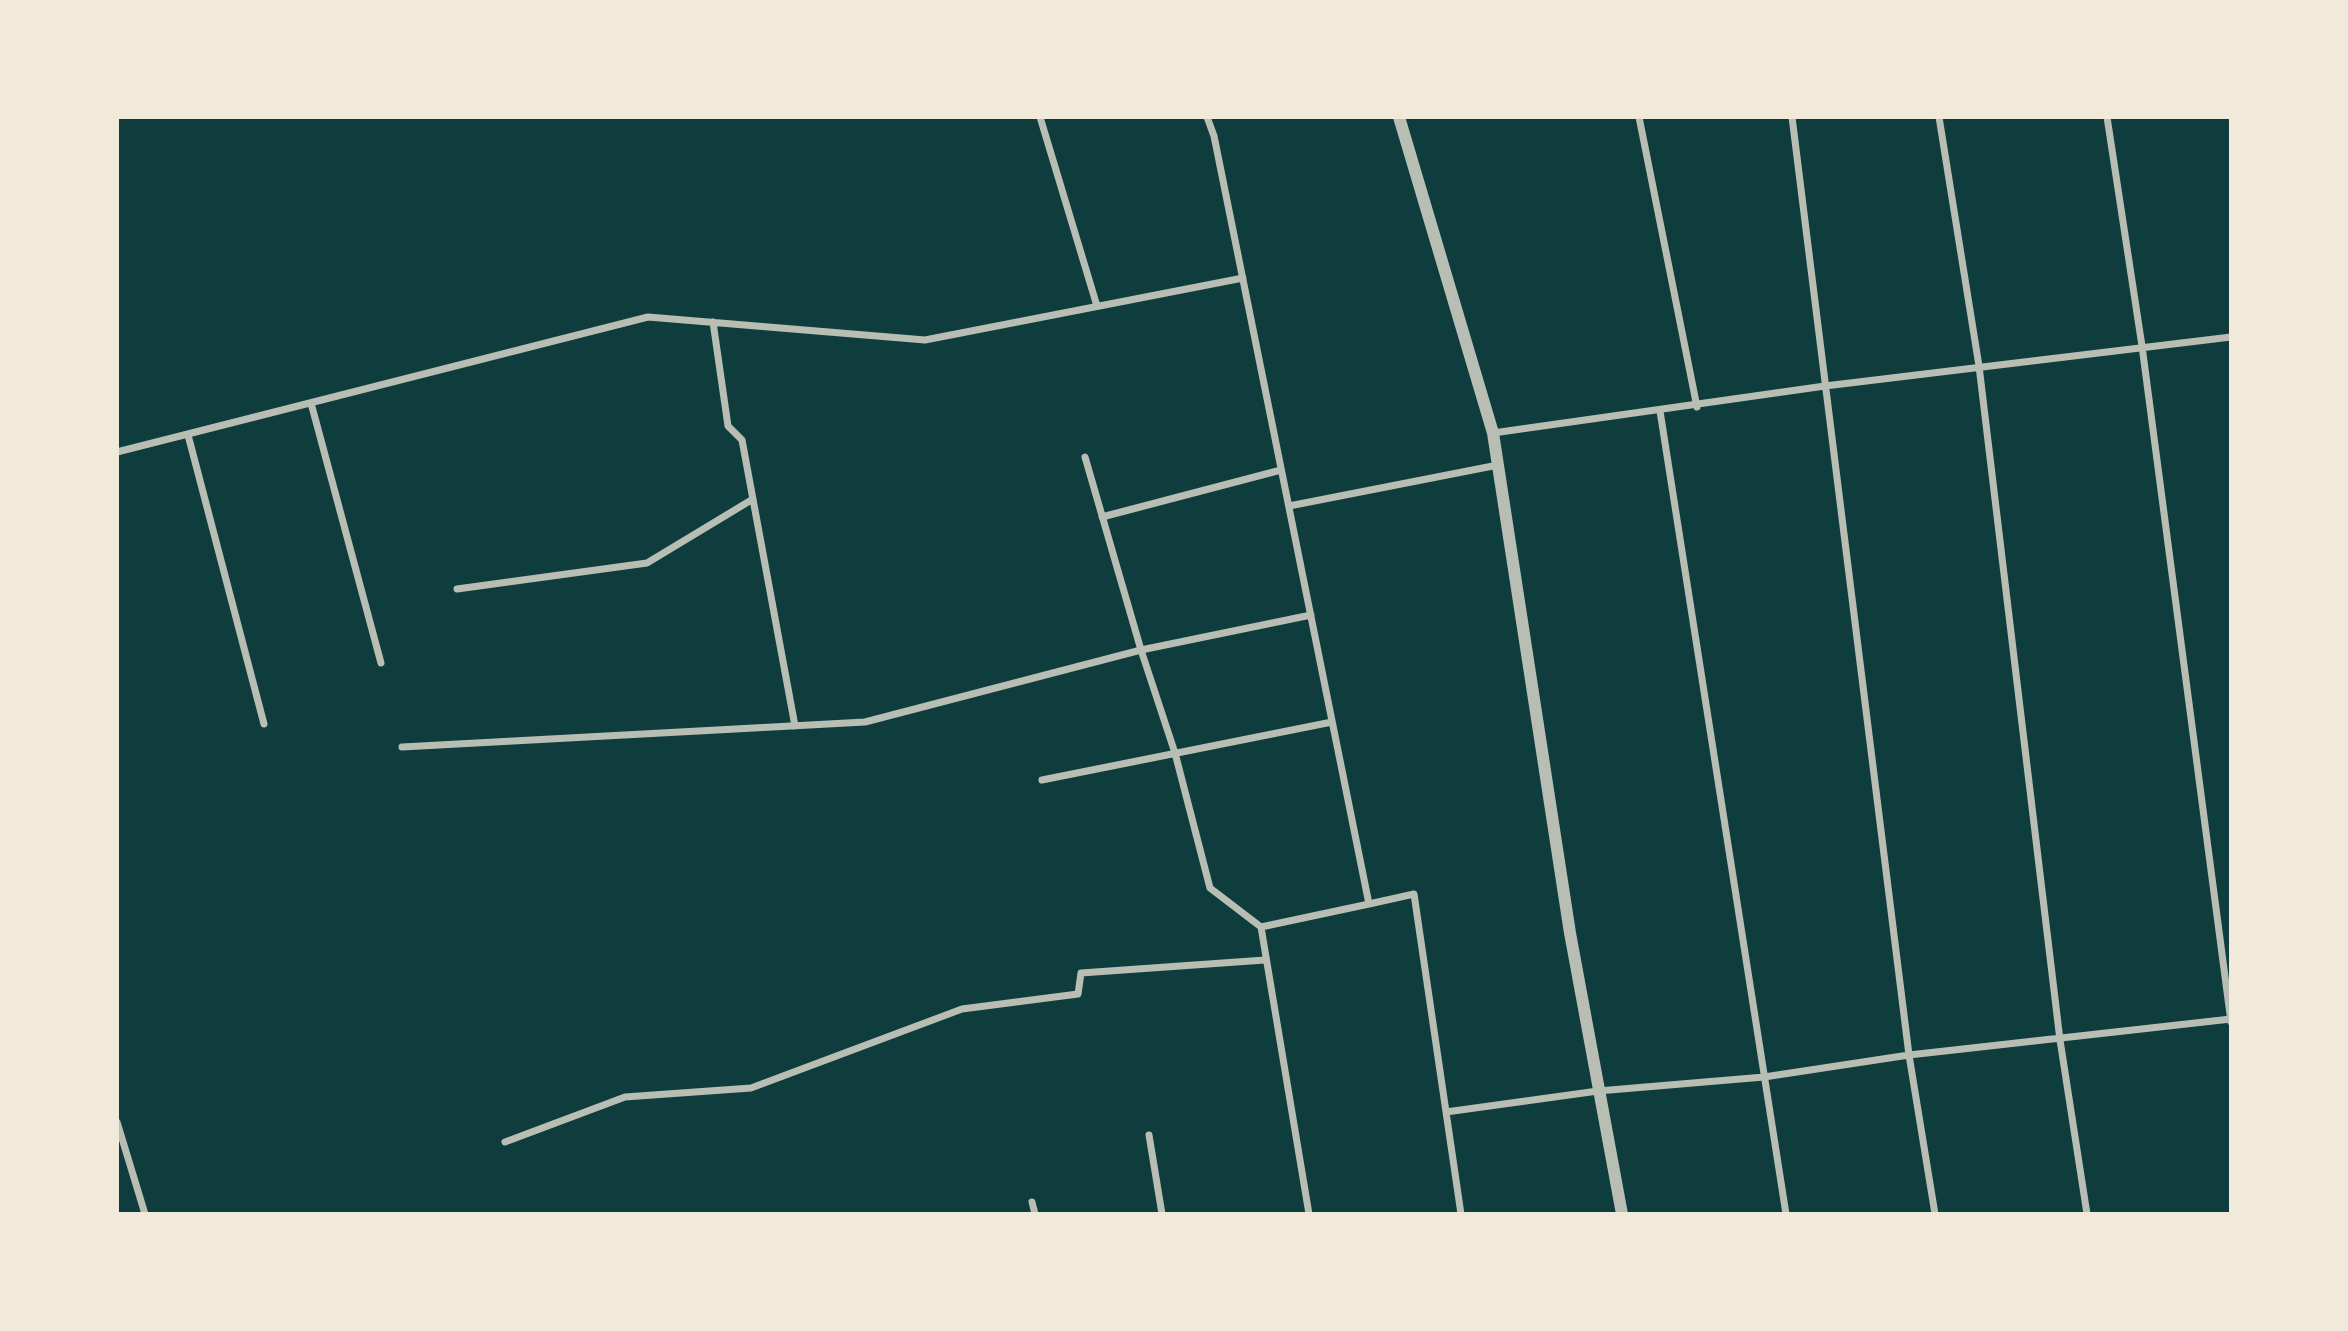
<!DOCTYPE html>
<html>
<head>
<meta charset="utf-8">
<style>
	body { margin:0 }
	#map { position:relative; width:2348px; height:1331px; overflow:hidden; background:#0f3d3e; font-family:"Public Sans",sans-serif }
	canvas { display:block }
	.frame { position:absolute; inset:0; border:119px solid #f1e9da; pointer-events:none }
</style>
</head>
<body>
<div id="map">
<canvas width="2348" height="1331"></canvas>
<div class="frame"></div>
</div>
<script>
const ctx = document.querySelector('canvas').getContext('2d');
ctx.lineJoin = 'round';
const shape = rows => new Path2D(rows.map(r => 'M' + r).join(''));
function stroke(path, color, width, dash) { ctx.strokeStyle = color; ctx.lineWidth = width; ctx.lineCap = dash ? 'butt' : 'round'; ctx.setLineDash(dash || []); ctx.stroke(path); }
const minor = shape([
	[1040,117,1097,306],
	[1207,117,1214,136,1369,904,1414,894,1461,1214],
	[1639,117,1697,407],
	[1792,117,1909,1055,1935,1214],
	[1939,117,1979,366,2060,1040,2087,1214],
	[2107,117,2142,346,2231,1022],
	[713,322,728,426,742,440,795,726],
	[311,403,381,663],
	[1660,411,1786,1214],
	[1493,433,1825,386,2231,337],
	[188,435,264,724],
	[117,452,648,317,925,340,1243,278],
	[1085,457,1141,650,1175,753,1210,888,1261,927],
	[1289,506,1498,465],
	[1102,517,1281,470],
	[457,589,647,563,753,499],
	[402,747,865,722,1141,650,1311,615],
	[1042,780,1332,722],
	[1446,1112,1598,1091,1764,1077,1909,1055,2231,1019],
	[117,1122,145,1214],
	[1149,1135,1162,1214],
	[505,1142,625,1097,751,1088,962,1009,1078,994,1081,973,1265,960],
	[1032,1202,1035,1214],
	[1309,1214,1261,927,1369,904]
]);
const tertiary = shape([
	[1399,117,1493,433,1570,933,1622,1214]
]);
stroke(minor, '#b8beb3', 7);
stroke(tertiary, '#b8beb3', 12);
</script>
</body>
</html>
